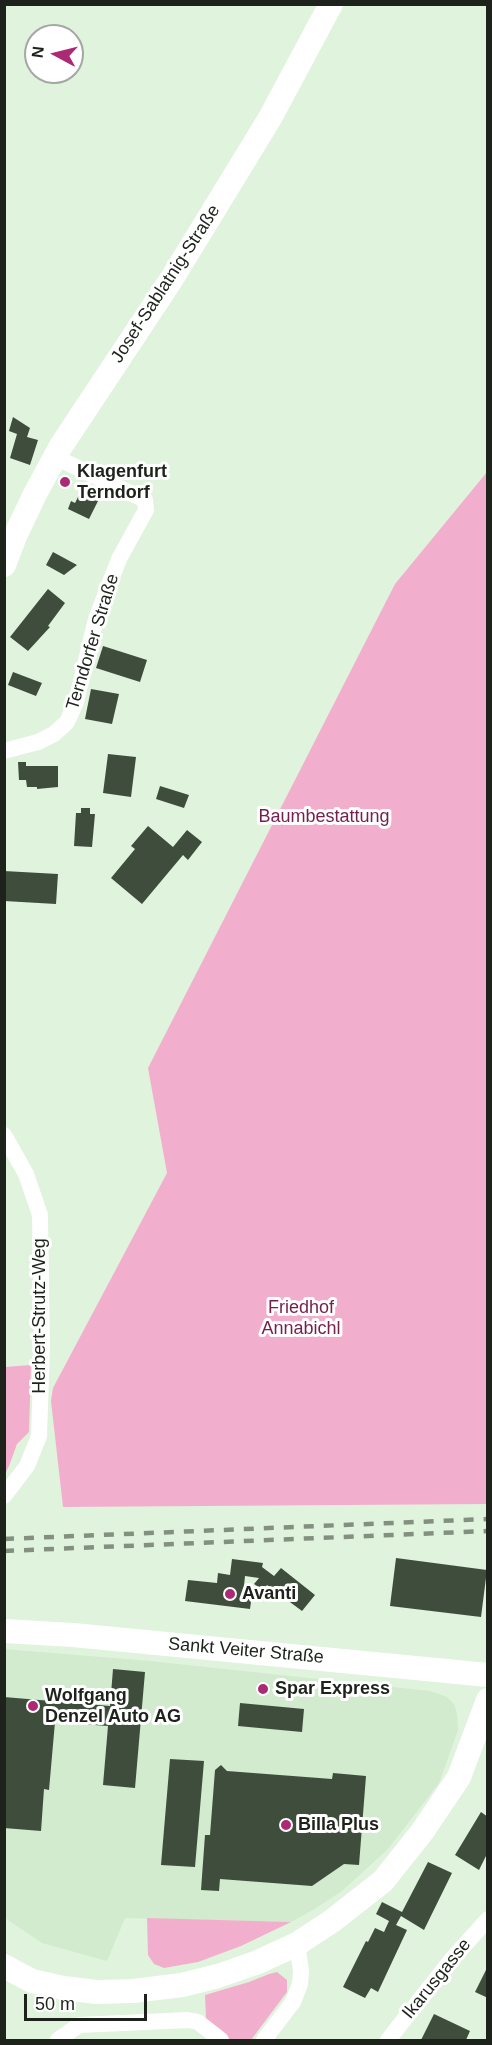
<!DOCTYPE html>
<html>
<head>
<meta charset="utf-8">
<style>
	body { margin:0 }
	#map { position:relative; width:492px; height:2045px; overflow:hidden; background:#e0f3dd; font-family:Helvetica,sans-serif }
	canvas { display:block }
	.frame { position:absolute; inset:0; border:6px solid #1d231b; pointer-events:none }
	.north { position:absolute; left:24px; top:24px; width:60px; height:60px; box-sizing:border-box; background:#fff; border:2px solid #a5a7a4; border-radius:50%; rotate:277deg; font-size:16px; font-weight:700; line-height:24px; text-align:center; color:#1d231b }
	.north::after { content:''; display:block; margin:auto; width:21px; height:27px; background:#ac2974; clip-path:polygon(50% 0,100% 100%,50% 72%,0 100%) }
	.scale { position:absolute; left:24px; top:1994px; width:123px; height:27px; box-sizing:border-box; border:3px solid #1d231b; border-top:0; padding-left:8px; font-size:18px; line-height:21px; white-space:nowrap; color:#1d231b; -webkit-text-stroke:4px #fff; paint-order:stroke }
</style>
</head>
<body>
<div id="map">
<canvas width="492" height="2045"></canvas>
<div class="frame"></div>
<div class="north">N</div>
<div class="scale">50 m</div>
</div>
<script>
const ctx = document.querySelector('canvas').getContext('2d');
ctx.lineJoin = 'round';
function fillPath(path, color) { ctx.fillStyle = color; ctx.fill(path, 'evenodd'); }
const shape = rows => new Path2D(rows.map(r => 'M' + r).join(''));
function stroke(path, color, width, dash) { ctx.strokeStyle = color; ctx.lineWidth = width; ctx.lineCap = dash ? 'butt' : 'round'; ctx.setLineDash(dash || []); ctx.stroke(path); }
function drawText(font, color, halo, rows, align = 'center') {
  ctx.font = font + ' Helvetica,sans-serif'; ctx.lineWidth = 6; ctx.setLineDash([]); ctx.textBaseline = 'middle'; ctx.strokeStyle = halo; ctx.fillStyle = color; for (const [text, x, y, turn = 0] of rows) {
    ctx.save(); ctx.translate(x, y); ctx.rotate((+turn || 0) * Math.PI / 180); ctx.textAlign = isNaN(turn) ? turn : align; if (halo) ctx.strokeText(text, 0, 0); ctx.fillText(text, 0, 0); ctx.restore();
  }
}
const built = shape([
	[4,1649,150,1661,430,1691,447,1697,454,1704,457,1714,458,1730,439,1783,388,1849,342,1891,313,1910,291,1922,125,1918,107,1961,42,1943,5,1918]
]);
const green = shape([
	[487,472,487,1504,63,1507,51,1401,53,1388,167,1173,148,1068,395,584],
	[31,1365,29,1432,17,1444,9,1466,5,1474,5,1367],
	[147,1918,291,1922,241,1946,198,1962,164,1968,154,1964,148,1955],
	[277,1972,287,1980,287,1992,251,2040,230,2040,206,2019,205,1995,249,1982,269,1974]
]);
const building = shape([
	[13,417,30,428,27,437,38,440,30,465,10,458,17,434,9,431],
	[82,489,100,497,89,519,68,509,71,501,75,503],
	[53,552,77,565,64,575,46,565],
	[48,589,65,603,48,626,50,627,28,651,10,637],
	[103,646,147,660,140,682,96,668],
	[13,672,42,683,36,696,8,685],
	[91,689,119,694,112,724,85,719],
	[108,754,136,757,131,797,103,793],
	[18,762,26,762,26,766,58,766,58,787,37,789,37,787,27,787,26,780,19,780],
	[160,786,189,795,184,808,156,799],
	[81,808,90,808,90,814,95,814,92,847,74,846,76,813,81,813],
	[148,826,173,847,187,830,202,842,188,860,183,855,142,904,111,878,135,849,131,846],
	[4,871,58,874,56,904,4,901],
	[396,1558,487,1570,481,1617,390,1606],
	[232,1559,263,1563,262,1567,274,1576,281,1568,315,1595,302,1611,267,1585,263,1590,254,1584,259,1578,245,1576,244,1586,253,1587,250,1609,185,1601,188,1580,217,1583,218,1573,230,1575],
	[113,1669,145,1672,135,1788,103,1785,108,1726,55,1722,49,1790,44,1789,41,1831,4,1828,4,1697,110,1706],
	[240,1703,304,1709,302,1732,238,1726],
	[170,1759,204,1761,195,1867,161,1865],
	[221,1765,227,1771,332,1779,333,1773,366,1776,359,1865,344,1864,312,1886,220,1879,219,1891,201,1890,205,1835,210,1835,215,1770],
	[481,1812,488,1817,488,1852,479,1870,455,1855],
	[428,1862,452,1873,424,1930,401,1916,396,1925,407,1930,378,1992,371,1988,365,1998,343,1987,366,1941,368,1942,375,1928,384,1932,389,1921,376,1914,382,1902,402,1912],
	[488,1966,488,1998,475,1992],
	[434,2014,470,2031,466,2040,421,2040]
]);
const minor = shape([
	[4,751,38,742,54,734,67,722,76,702,96,619,119,559,146,510,145,500,55,457],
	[4,1135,26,1174,40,1215,42,1347,39,1436,27,1466,4,1496],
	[58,2040,79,2025,188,2020,198,2022,221,2040],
	[264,2040,293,2002,300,1984,301,1971,297,1944],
	[388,2040,452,1959,488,1919]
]);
const secondary = shape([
	[4,565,15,536,35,494,61,446,171,280,270,118,331,4],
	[4,1631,73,1635,488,1675],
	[4,1966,32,1981,63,1988,97,1992,133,1991,182,1985,218,1976,258,1962,297,1944,332,1921,383,1881,422,1832,459,1777,488,1700]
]);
const rail = shape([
	[4,1539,488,1519],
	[4,1551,488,1531]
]);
const markers = [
	[65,482,6,"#ac2974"],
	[230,1594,6,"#ac2974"],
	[263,1689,6,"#ac2974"],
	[33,1706,6,"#ac2974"],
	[286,1825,6,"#ac2974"]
];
const streetNames = [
	["Josef-Sablatnig-Straße",166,284,-57],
	["Terndorfer Straße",93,642,-73],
	["Herbert-Strutz-Weg",40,1316,-90],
	["Sankt Veiter Straße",246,1651,5],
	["Ikarusgasse",437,1979,-51]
];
const poiNames = [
	["Klagenfurt",77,472],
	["Terndorf",77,493],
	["Avanti",242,1594],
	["Spar Express",275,1689],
	["Wolfgang",45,1696],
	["Denzel Auto AG",45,1717],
	["Billa Plus",298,1825]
];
const parkNames = [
	["Baumbestattung",324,817],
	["Friedhof",301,1308],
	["Annabichl",301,1329]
];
fillPath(built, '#d2eace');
fillPath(green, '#f2afcd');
fillPath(building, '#3f4e3c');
stroke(minor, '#fff', 16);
stroke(secondary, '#fff', 24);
stroke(rail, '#839080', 4.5, [10, 10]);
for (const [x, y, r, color] of markers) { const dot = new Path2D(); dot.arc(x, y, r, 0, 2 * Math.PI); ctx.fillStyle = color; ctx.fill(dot); stroke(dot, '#fff', 2); }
drawText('18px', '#1d231b', '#fff', streetNames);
drawText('bold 18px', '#1d231b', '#fff', poiNames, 'left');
drawText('18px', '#751f4e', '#fff', parkNames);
</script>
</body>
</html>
